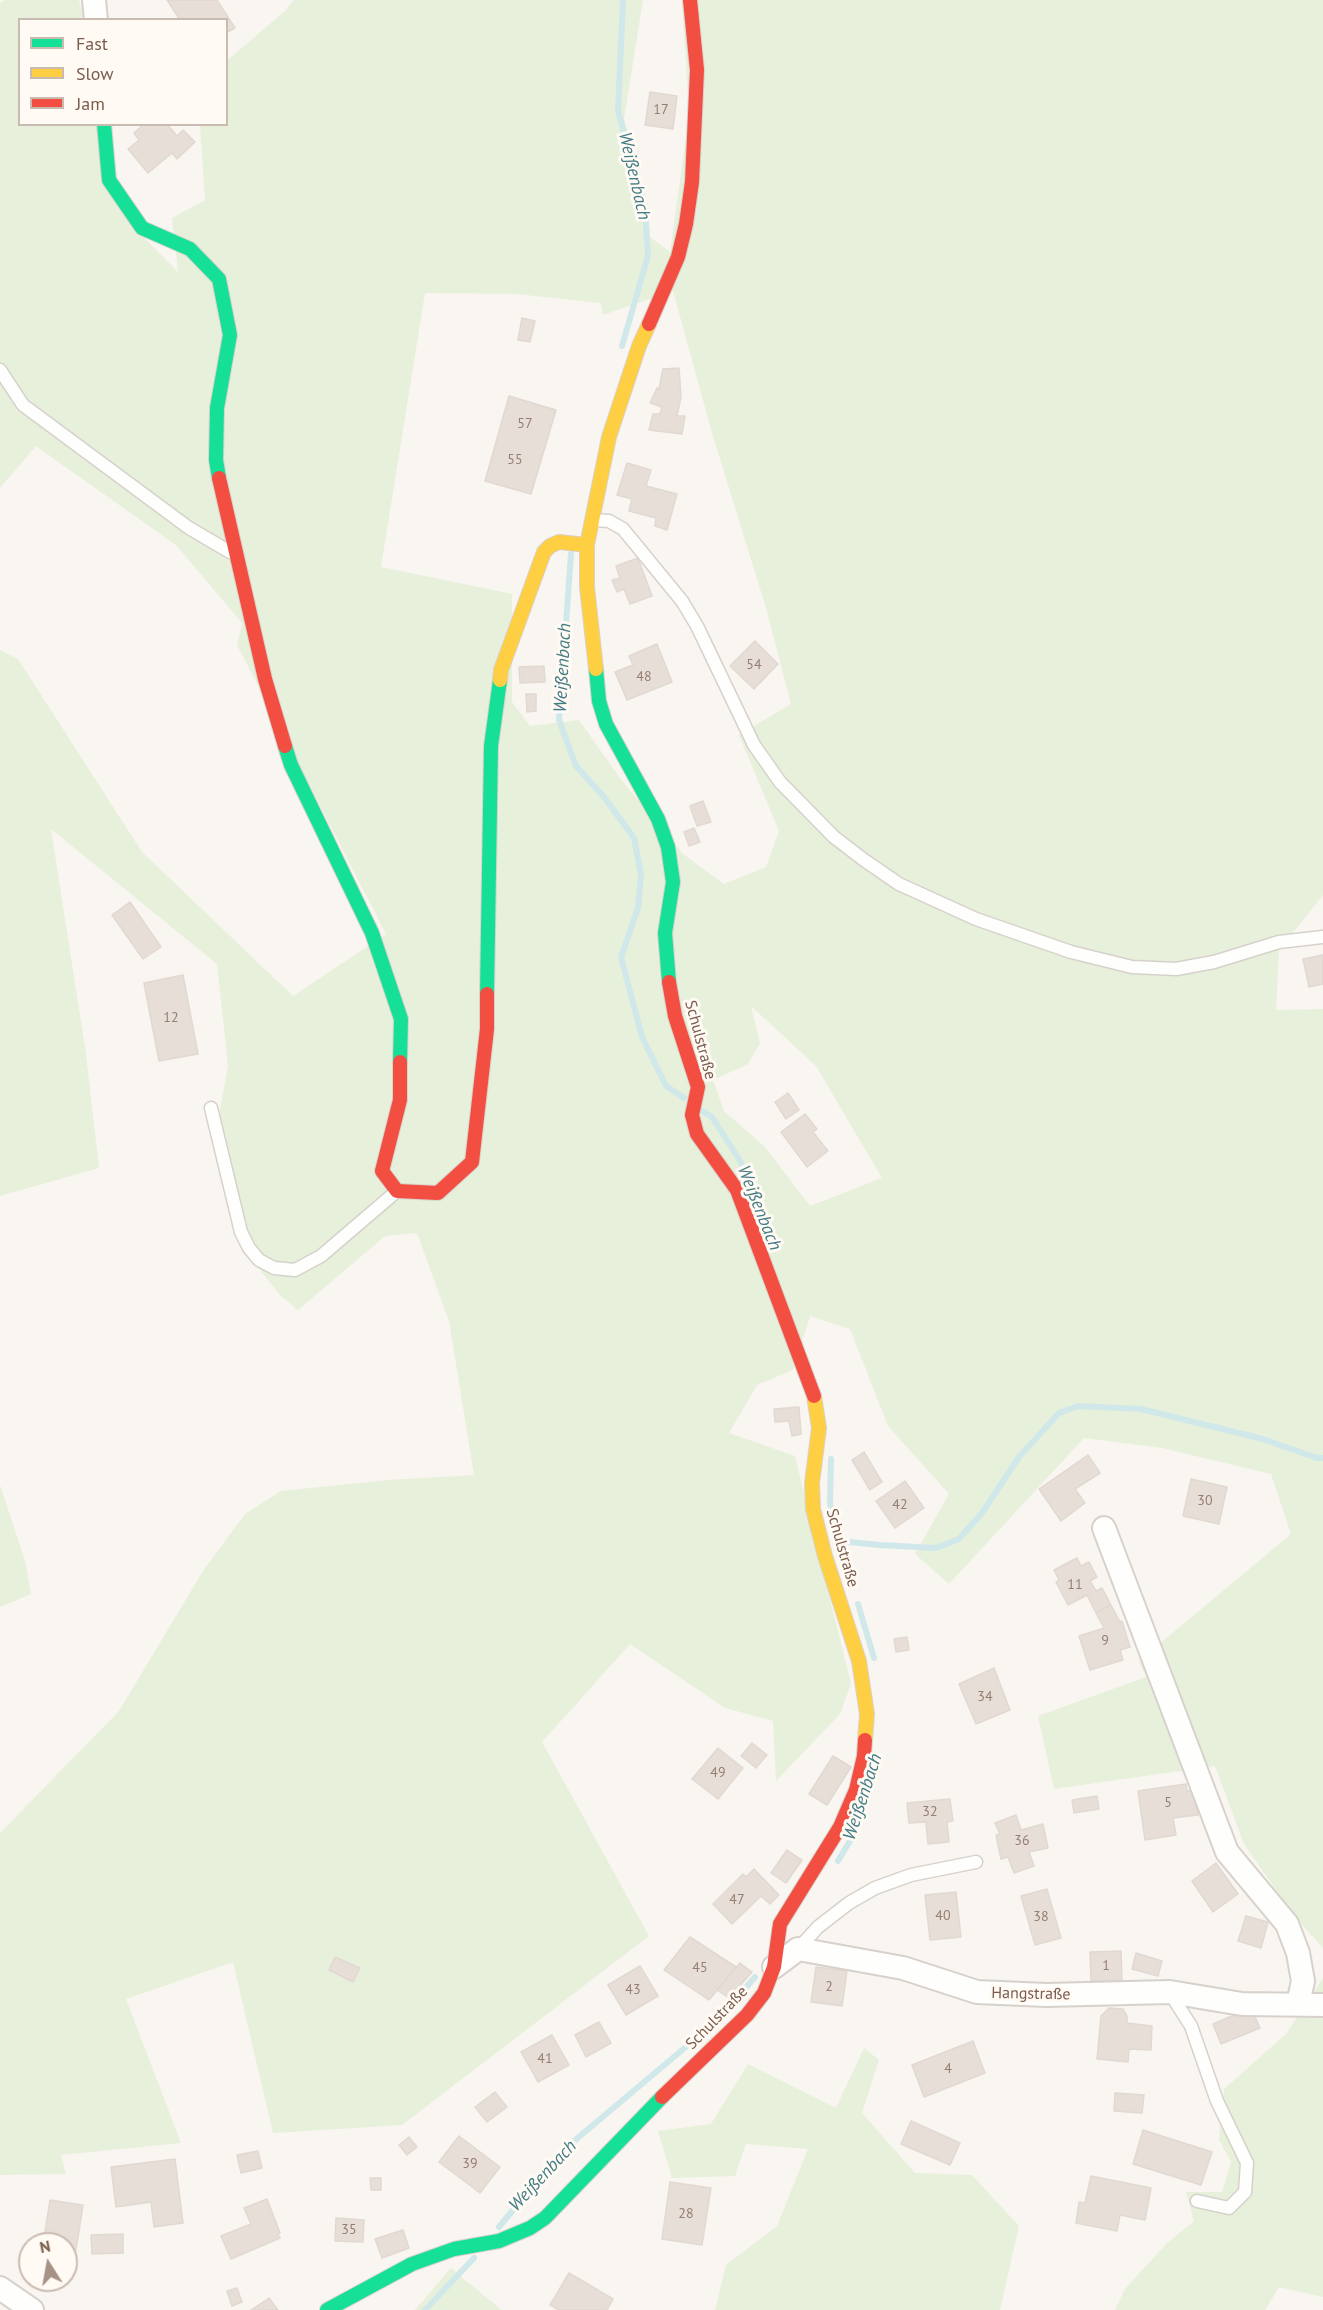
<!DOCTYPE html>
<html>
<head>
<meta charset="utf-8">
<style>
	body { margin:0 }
	#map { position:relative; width:1323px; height:2310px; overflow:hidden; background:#f9f5f0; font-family:"PT Sans",sans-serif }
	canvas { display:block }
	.legend { position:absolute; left:18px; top:18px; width:210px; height:108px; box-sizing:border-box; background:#fffaf3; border:2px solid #cabbb1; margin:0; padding:8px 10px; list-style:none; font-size:18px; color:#7a5c4d }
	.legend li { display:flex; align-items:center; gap:12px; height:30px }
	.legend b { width:30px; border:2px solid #cabbb1 }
	.north { position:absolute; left:18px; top:2232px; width:60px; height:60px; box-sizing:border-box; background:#fffaf3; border:2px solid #cabbb1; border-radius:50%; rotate:349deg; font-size:16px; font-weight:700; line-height:24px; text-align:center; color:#7a5c4d }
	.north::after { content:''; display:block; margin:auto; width:21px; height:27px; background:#a69286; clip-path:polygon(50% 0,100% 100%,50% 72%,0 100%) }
</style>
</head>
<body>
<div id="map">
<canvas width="1323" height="2310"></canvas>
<ul class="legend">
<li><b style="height:8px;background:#16e098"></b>Fast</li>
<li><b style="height:8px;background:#ffcf43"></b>Slow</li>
<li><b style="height:8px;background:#f24e42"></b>Jam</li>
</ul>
<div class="north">N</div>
</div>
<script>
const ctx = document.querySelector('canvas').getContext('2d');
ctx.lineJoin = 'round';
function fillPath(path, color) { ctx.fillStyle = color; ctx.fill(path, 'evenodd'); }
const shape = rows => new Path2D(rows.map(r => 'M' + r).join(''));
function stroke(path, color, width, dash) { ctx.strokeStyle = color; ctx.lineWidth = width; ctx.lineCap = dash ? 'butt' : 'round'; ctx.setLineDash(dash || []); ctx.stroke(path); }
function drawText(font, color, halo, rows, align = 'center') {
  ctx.font = font + ' "PT Sans",sans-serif'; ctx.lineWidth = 6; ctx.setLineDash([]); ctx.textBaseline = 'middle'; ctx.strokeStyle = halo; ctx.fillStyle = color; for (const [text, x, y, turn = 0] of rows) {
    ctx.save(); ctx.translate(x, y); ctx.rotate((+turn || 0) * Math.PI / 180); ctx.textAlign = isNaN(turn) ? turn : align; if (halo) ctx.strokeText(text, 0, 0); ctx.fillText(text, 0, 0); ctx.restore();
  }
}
const green = shape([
	[5,0,79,0,84,19,20,20,20,124,96,125,140,234,178,272,172,218,205,200,200,125,226,124,227,59,230,58,285,11,294,0,643,0,624,119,648,204,650,237,670,252,689,115,682,0,1323,0,1323,895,1279,950,1276,1010,1323,1009,1323,1948,1295,1917,1244,1844,1215,1766,1054,1789,1038,1716,1146,1677,1139,1661,1291,1534,1271,1474,1162,1448,1084,1438,949,1584,915,1554,949,1494,888,1426,850,1329,810,1316,793,1370,757,1385,729,1433,795,1456,851,1684,840,1714,776,1781,773,1721,725,1708,630,1644,542,1742,649,1936,402,2125,273,2133,233,1962,126,1999,181,2143,61,2155,66,2174,0,2175,0,1833,119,1711,203,1571,245,1514,281,1491,388,1480,474,1475,449,1321,417,1233,385,1236,298,1310,280,1295,241,1246,216,1133,228,1066,217,964,51,829,86,1054,99,1168,0,1196,0,650,18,659,142,852,293,996,386,934,237,645,242,623,177,546,36,446,0,488,0,3],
	[673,291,712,433,766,608,791,704,739,735,779,831,766,867,724,884,683,854,620,778,579,720,530,726,512,702,512,594,381,567,425,293,516,294,601,303,603,315],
	[751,1006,816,1066,882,1178,810,1206,765,1147,724,1111,713,1080,748,1064,760,1043],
	[0,1485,25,1561,31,1594,0,1607],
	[1323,1978,1323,2297,1279,2287,1265,2310,1115,2310,1125,2289,1166,2244,1194,2221,1186,2192,1222,2192,1231,2162,1219,2140,1224,2089,1286,2034],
	[864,2048,879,2060,862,2113,915,2173,972,2175,1019,2226,1000,2310,715,2310,726,2265,777,2226,808,2149,746,2144,735,2176,672,2178,658,2131,711,2124,748,2064,836,2108],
	[451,2268,466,2281,502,2310,415,2310]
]);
const stream = shape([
	[622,346,648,256,645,207,618,111,623,0],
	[571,554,559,720,576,766,604,797,634,838,641,875,638,908,621,957,642,1037,666,1086,684,1098],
	[702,1111,712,1117,739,1159,749,1181],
	[831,1459,830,1504,846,1569],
	[839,1541,880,1545,936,1548,959,1539,982,1513,1019,1457,1059,1413,1078,1406,1141,1409,1263,1439,1317,1458,1323,1458],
	[858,1604,874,1658],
	[838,1861,854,1834],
	[499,2227,561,2152,719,2019,755,1977],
	[425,2310,474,2258]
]);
const building = shape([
	[167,0,217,0,235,28,226,33,226,20,180,20,167,0],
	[650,92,677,96,673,129,645,125,650,92],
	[144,124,167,124,177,136,183,130,195,142,177,159,172,153,148,173,128,149,139,140,134,133,144,124],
	[522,318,535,321,530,342,518,340,522,318],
	[679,368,681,397,677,416,685,416,682,434,649,430,653,414,660,414,662,407,650,403,657,388,659,389,663,369,679,368],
	[509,396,556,410,531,494,485,481,509,396],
	[627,463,651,470,646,486,677,494,667,530,655,526,656,518,629,511,632,499,617,495,627,463],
	[638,558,652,596,630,604,624,589,617,592,612,580,620,578,616,566,638,558],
	[755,641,778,664,754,689,730,666,755,641],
	[657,644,672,682,627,700,615,672,633,665,629,656,657,644],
	[544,666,545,682,520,683,519,667,544,666],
	[526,694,536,694,536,711,527,712,526,694],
	[703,801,711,822,697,826,690,806,703,801],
	[694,828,700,842,689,846,684,832,694,828],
	[130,902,161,947,143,959,112,915,130,902],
	[1323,955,1323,984,1309,987,1303,959,1323,955],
	[183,975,198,1054,159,1061,144,983,183,975],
	[788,1093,799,1110,786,1119,775,1102,788,1093],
	[805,1114,817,1129,813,1132,828,1151,807,1167,781,1132,805,1114],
	[799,1407,801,1434,792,1436,789,1421,775,1422,774,1409,799,1407],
	[864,1452,882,1482,870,1490,852,1460,864,1452],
	[1088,1455,1100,1473,1075,1489,1085,1503,1061,1521,1039,1489,1088,1455],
	[1191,1479,1227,1487,1219,1524,1183,1516,1191,1479],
	[905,1481,924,1508,895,1528,876,1501,905,1481],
	[1077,1558,1081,1566,1089,1562,1097,1577,1090,1581,1096,1591,1102,1588,1111,1605,1096,1613,1087,1595,1068,1605,1056,1582,1059,1580,1054,1570,1077,1558],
	[1111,1605,1120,1622,1122,1621,1130,1647,1120,1650,1123,1660,1090,1670,1079,1636,1104,1628,1096,1613,1111,1605],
	[907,1637,909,1650,896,1652,894,1639,907,1637],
	[994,1668,1010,1710,976,1724,959,1684,994,1668],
	[752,1743,767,1755,756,1768,741,1756,752,1743],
	[718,1748,743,1768,718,1799,692,1779,718,1748],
	[833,1756,851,1767,827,1805,809,1794,833,1756],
	[1186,1784,1187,1791,1194,1790,1198,1815,1173,1818,1176,1835,1145,1840,1138,1791,1186,1784],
	[1097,1796,1099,1809,1074,1813,1072,1800,1097,1796],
	[950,1799,953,1821,947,1822,949,1842,928,1844,926,1822,909,1823,907,1803,950,1799],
	[1016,1815,1021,1830,1043,1824,1048,1848,1029,1852,1034,1866,1014,1873,1008,1857,1001,1859,996,1835,1000,1834,995,1823,1016,1815],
	[787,1850,802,1860,786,1883,771,1873,787,1850],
	[1216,1863,1238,1894,1213,1912,1192,1881,1216,1863],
	[754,1869,779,1895,770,1904,761,1896,732,1924,713,1904,743,1874,746,1877,754,1869],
	[1047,1889,1061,1938,1035,1945,1021,1896,1047,1889],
	[956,1892,961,1937,930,1940,925,1895,956,1892],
	[1246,1916,1268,1922,1261,1948,1238,1941,1246,1916],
	[690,1937,736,1967,709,2000,664,1970,690,1937],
	[1121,1951,1122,1980,1091,1981,1090,1952,1121,1951],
	[1136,1953,1162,1961,1158,1976,1132,1969,1136,1953],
	[335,1957,360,1968,353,1982,329,1970,335,1957],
	[740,1963,752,1972,729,1998,717,1990,740,1963],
	[640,1966,658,1996,626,2015,608,1985,640,1966],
	[816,1967,847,1971,842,2006,811,2002,816,1967],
	[1109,2008,1123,2009,1127,2016,1127,2023,1152,2026,1151,2050,1129,2049,1128,2062,1097,2059,1101,2016,1109,2008],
	[1251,2008,1260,2028,1221,2044,1213,2024,1251,2008],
	[599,2022,611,2043,586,2057,575,2035,599,2022],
	[552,2035,569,2065,538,2082,521,2052,552,2035],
	[973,2041,985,2073,924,2097,912,2065,973,2041],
	[495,2092,507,2107,487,2122,475,2107,495,2092],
	[1115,2093,1144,2095,1142,2113,1114,2111,1115,2093],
	[911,2121,960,2143,950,2165,901,2144,911,2121],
	[1143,2130,1212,2152,1201,2185,1133,2164,1143,2130],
	[459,2136,500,2167,480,2193,439,2162,459,2136],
	[409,2137,417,2147,407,2155,399,2145,409,2137],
	[258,2151,262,2168,241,2173,237,2155,258,2151],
	[175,2159,183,2223,154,2227,151,2202,116,2207,111,2167,175,2159],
	[1091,2176,1151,2188,1145,2220,1120,2215,1117,2231,1076,2223,1079,2202,1085,2203,1091,2176],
	[370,2178,381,2178,381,2190,371,2190,370,2178],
	[670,2182,711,2188,702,2245,662,2239,670,2182],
	[267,2199,280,2233,278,2235,280,2238,231,2259,221,2236,251,2224,244,2208,267,2199],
	[50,2200,83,2205,76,2250,66,2249,66,2244,43,2244,50,2200],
	[336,2218,364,2220,363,2242,335,2241,336,2218],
	[403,2230,409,2248,382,2258,375,2239,403,2230],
	[123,2234,123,2253,92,2254,91,2235,123,2234],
	[569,2273,613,2299,607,2310,559,2310,550,2305,569,2273],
	[237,2288,242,2302,232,2306,227,2291,237,2288],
	[269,2298,278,2310,251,2310,269,2298]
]);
const lane = shape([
	[0,370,23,405,189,528,230,552],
	[594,520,609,521,623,529,682,601,697,626,754,745,780,782,834,837,864,860,899,884,976,919,1071,952,1132,967,1176,969,1214,962,1279,942,1323,937],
	[211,1108,241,1232,249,1248,259,1260,274,1268,295,1270,321,1256,397,1191],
	[798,1949,818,1927,849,1903,875,1888,911,1875,976,1862],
	[1170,1993,1191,2026,1217,2101,1247,2163,1245,2192,1229,2208,1197,2201]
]);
const street = shape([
	[94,0,96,20],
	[1104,1528,1227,1852,1287,1924,1298,1953,1303,1981,1298,2004],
	[774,1967,798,1949,903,1968,977,1992,1046,1995,1170,1992,1242,2004,1323,2005],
	[0,2288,32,2310]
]);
const fast = shape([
	[104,124,109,180,142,228,190,249,219,279,230,335,217,408,216,460,219,478],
	[596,669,599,701,606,724,658,819,668,847,673,882,665,933,669,982],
	[285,746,291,765,372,933,401,1019,400,1062],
	[487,994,491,746,500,680],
	[327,2310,412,2264,454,2249,499,2241,530,2228,545,2218,662,2097]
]);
const slow = shape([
	[596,669,587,587,587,545,609,437,639,346,649,324],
	[500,680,501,670,544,552,550,546,559,542,587,545],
	[814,1396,819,1428,812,1483,813,1509,825,1556,859,1661,867,1714,865,1740]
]);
const jam = shape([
	[649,324,678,257,686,224,692,182,697,70,690,0],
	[219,478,265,679,285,746],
	[669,982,675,1016,698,1087,692,1115,697,1134,737,1190,814,1396],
	[400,1062,400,1100,382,1171,397,1191,438,1193,472,1162,487,1029,487,994],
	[662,2097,747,2015,764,1993,774,1967,780,1924,840,1827,856,1790,864,1756,865,1740]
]);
const numberNames = [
	["17",661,110],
	["57",525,424],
	["55",515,460],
	["54",754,665],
	["48",644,677],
	["12",171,1018],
	["30",1205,1501],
	["42",900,1505],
	["11",1075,1585],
	["9",1105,1641],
	["34",985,1697],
	["49",718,1773],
	["5",1168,1803],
	["32",930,1812],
	["36",1022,1841],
	["47",737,1900],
	["40",943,1916],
	["38",1041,1917],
	["1",1106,1966],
	["45",700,1968],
	["2",829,1987],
	["43",633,1990],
	["41",545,2059],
	["4",948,2069],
	["39",470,2164],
	["28",686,2214],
	["35",349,2230]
];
const streetNames = [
	["Schulstraße",700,1040,75],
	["Schulstraße",842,1548,74],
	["Hangstraße",1031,1994,1],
	["Schulstraße",717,2018,-46]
];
const waterNames = [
	["Weißenbach",634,176,77],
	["Weißenbach",563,668,-87],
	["Weißenbach",759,1208,68],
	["Weißenbach",863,1797,-72],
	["Weißenbach",543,2176,-47]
];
fillPath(green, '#e7f0db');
stroke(stream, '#d0e8ea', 6);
fillPath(building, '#e6ded7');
stroke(building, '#e2d8d2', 1.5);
stroke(lane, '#d7d1cb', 15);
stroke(street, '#d7d1cb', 26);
stroke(fast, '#d9d2cb', 16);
stroke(slow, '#d9d2cb', 16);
stroke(jam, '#d9d2cb', 16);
stroke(lane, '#fefefd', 12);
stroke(street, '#fefefd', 22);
stroke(fast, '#16e098', 14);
stroke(slow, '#ffcf43', 14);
stroke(jam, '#f24e42', 14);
drawText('14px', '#977e72', null, numberNames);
drawText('16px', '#7a5c4d', '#fffaf3', streetNames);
drawText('italic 18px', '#437c86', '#fffaf3', waterNames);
</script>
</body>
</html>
